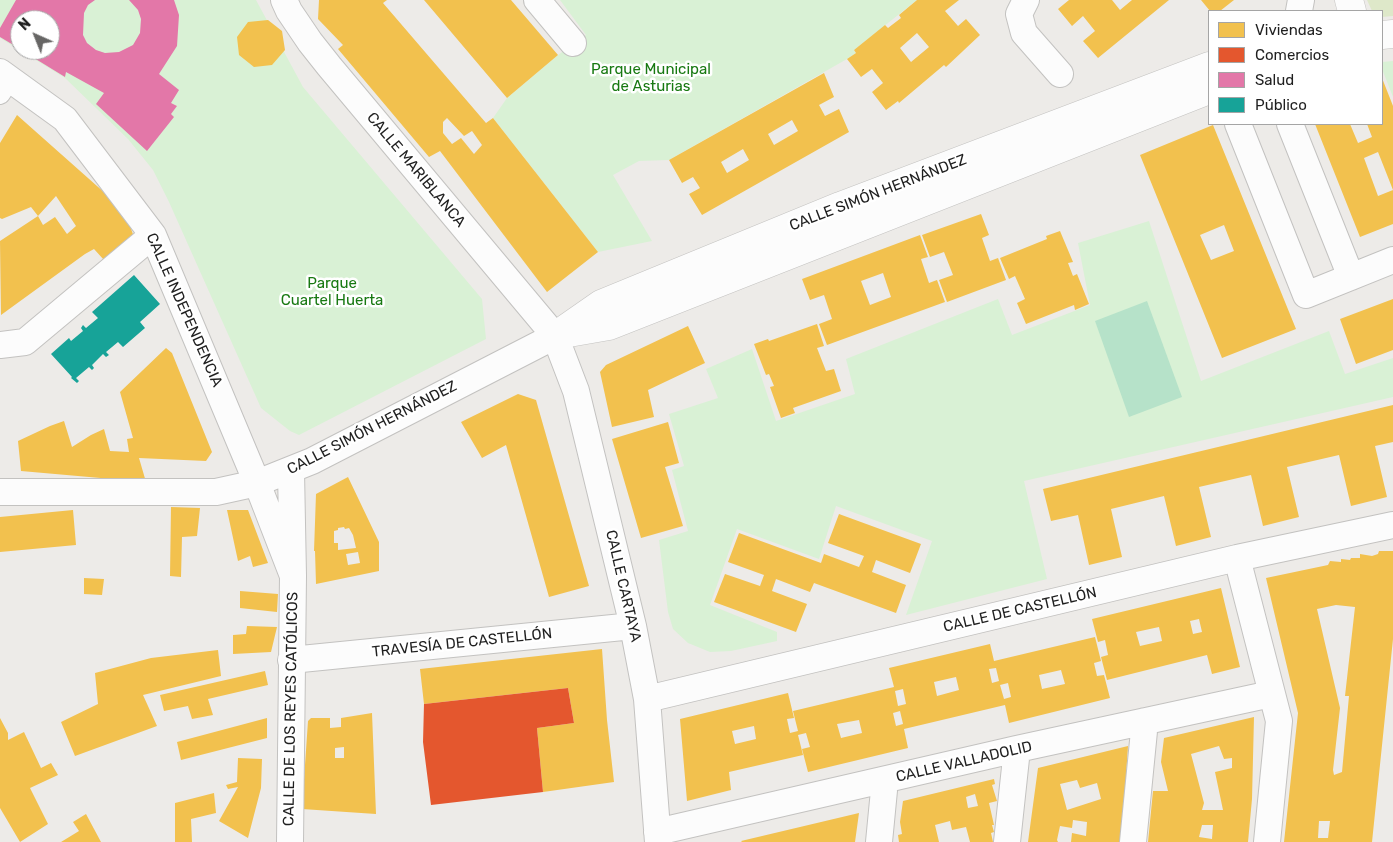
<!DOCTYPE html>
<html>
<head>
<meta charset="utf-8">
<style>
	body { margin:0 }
	#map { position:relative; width:1393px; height:842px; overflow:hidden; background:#edebe8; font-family:Rubik,sans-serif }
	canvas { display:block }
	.legend { position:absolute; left:1208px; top:10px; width:175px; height:115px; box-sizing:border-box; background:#fff; border:1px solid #a5a5a5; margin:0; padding:6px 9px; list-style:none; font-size:15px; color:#1f1f1f }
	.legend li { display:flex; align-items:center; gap:10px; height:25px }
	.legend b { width:25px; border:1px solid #a5a5a5 }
	.north { position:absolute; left:10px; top:10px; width:50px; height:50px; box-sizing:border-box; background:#fff; border:1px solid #a5a5a5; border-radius:50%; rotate:316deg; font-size:14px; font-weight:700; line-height:20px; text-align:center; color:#1f1f1f }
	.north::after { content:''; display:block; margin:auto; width:18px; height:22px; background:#676665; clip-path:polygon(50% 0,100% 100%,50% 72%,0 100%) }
</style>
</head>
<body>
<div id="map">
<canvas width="1393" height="842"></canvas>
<ul class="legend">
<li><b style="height:14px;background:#f2c14e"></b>Viviendas</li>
<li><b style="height:14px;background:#e4572e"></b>Comercios</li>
<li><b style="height:14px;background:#e377a8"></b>Salud</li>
<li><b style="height:14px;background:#17a398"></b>Público</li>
</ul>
<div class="north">N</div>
</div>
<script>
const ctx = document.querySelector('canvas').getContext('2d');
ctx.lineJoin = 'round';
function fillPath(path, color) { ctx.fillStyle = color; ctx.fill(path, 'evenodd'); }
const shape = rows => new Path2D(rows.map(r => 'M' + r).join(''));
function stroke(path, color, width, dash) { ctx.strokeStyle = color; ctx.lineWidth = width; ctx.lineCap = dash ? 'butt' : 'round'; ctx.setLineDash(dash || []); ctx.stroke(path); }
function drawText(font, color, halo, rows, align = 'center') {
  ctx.font = font + ' Rubik,sans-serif'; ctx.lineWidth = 5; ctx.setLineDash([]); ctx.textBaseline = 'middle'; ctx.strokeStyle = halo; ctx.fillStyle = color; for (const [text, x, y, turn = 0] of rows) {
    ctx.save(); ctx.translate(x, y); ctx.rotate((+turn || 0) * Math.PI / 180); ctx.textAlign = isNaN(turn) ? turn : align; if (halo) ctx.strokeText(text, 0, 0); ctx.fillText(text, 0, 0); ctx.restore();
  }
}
const grass = shape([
	[1367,0,1393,0,1393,16,1382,17,1382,11,1372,11]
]);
const park = shape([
	[0,0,256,0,303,87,482,299,486,339,299,435,290,431,261,408,169,202,153,170,128,139,65,78,0,38],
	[20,20,50,20,50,50,20,50],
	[560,0,917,0,854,50,856,53,847,59,669,160,639,161,613,175,652,241,598,252,493,118,507,98,558,55,586,35],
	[1393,61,1393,97,1382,69,1382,62],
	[1149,221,1201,381,1329,331,1345,374,1393,358,1393,397,1024,481,1047,579,906,615,932,541,836,506,819,559,737,529,710,605,777,632,777,641,731,651,710,652,688,643,673,629,668,612,659,540,688,531,672,470,684,466,669,414,718,398,706,369,752,349,776,421,855,394,846,359,998,299,1012,335,1090,305,1078,243]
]);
const pitch = shape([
	[1147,301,1182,397,1129,417,1095,321]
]);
const homes = shape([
	[319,0,387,0,383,3,486,123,493,118,598,252,547,292,440,151,429,157,338,49,343,45,318,19],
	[447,118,464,136,472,131,482,145,474,154,461,138,452,144,443,133,443,122],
	[424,0,511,0,558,55,507,98],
	[917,0,959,0,945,11,958,26,966,19,980,35,946,67,944,65,899,103,898,101,886,110,872,92,883,83,872,69,861,77,847,59,856,53,854,50,885,25,888,28,901,18,899,15],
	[917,33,929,47,911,62,900,48],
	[1069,0,1112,0,1120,10,1132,0,1169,0,1098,58,1083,41,1095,31,1083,16,1072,26,1058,9],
	[1201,0,1234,0,1220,11,1210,11],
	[268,20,282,31,285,50,272,65,254,67,239,55,237,37,248,22],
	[824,73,834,97,819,105,825,116,839,109,849,132,702,215,689,194,700,188,693,177,682,183,669,160],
	[792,120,798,131,774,145,768,134],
	[743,149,749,160,727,173,721,162],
	[1382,78,1393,106,1393,224,1360,237,1315,124,1350,124,1358,143,1372,137,1367,124,1382,124],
	[1378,152,1393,190,1378,196,1364,158],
	[17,115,106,194,130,226,134,237,104,260,94,249,85,254,1,315,0,241,38,216,43,225,55,217,67,234,76,226,56,196,38,216,31,207,2,219,0,218,0,143],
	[1213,125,1296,329,1222,358,1140,155],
	[1224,225,1234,251,1211,260,1200,235],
	[981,214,989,235,982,238,990,261,998,258,1006,280,947,302,939,280,953,275,944,252,930,257,922,235],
	[1060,231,1073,262,1068,263,1073,276,1077,274,1089,304,1075,310,1074,305,1026,324,1017,303,1025,299,1015,276,1009,279,1000,258,1047,239,1046,236],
	[920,235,928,257,921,259,929,283,937,280,945,302,827,345,819,324,832,319,824,295,810,300,802,279],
	[883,273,891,297,870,305,861,281],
	[1393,299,1393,350,1356,364,1340,319],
	[817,324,824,346,817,348,826,371,834,369,841,391,793,408,795,413,781,418,770,387,774,386,769,374,766,375,754,344,768,339,769,341],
	[688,326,705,363,648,390,654,417,612,427,600,372,606,365],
	[166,348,172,353,212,452,206,461,139,458,146,482,21,471,18,441,50,426,64,421,72,447,91,435,104,429,110,451,129,452,127,439,133,438,120,392],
	[518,394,536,400,589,586,549,597,506,445,482,458,461,422],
	[1393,405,1393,442,1375,446,1387,497,1351,506,1339,455,1287,467,1299,517,1263,526,1251,475,1199,487,1211,537,1176,546,1164,496,1111,509,1122,557,1089,565,1078,515,1051,521,1043,489],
	[668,422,679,463,665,467,683,526,641,538,612,439],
	[348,477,379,542,379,571,316,584,315,551,314,551,316,494],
	[344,527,345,529,349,528,353,535,356,548,338,550,338,543,334,543,334,531,338,530,338,528],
	[358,552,360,563,348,565,346,554],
	[171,507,200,508,197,536,182,537,181,577,170,576],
	[73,510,76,545,0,552,0,517],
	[227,510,248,510,268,563,253,567,250,556,238,561],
	[839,514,921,544,910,573,876,560,872,572,906,585,896,613,814,583,810,592,776,579,772,591,807,604,796,632,714,602,725,574,760,586,764,575,728,562,739,533,821,563,824,554,859,567,864,556,828,543],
	[1379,551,1393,551,1393,639,1372,842,1284,842,1298,713,1266,578,1328,565,1330,561,1341,562,1341,559,1350,560,1351,558,1360,558,1360,554,1372,556,1378,554],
	[1336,605,1355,607,1345,696,1349,696,1342,772,1334,775,1333,770,1340,708,1317,609],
	[1319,821,1330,821,1328,838,1318,838],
	[84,578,104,579,102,595,84,594],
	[1221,588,1240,667,1212,674,1207,655,1107,680,1101,657,1108,655,1105,640,1098,642,1092,619],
	[1199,619,1202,632,1193,634,1190,621],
	[1159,627,1162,641,1140,646,1136,632],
	[240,591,278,594,277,612,240,608],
	[247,626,277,627,271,652,233,654,233,635,246,634],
	[1095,637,1101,661,1094,663,1097,676,1104,675,1110,698,1009,723,1005,705,904,729,908,748,808,772,802,749,810,747,806,733,798,735,803,755,729,772,731,790,687,801,680,719,788,693,794,718,787,719,790,733,798,731,793,711,894,687,889,668,990,644,994,661],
	[996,668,999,681,992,683,989,669],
	[1061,670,1065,684,1042,689,1039,675],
	[956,677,959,690,937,696,934,682],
	[1008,683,1011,697,1004,699,1000,685],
	[903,689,906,704,898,706,895,691],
	[900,711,903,724,896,726,893,713],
	[859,720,862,733,841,738,837,724],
	[754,726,756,739,735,744,732,731],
	[602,649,607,720,614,782,543,792,537,728,574,723,568,688,424,704,420,669],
	[218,650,221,676,143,695,157,726,75,756,61,722,98,704,95,673,151,658],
	[265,671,268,685,208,699,213,715,192,719,188,706,164,711,160,695],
	[372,713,376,814,302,809,308,721,311,718,330,718,330,728,341,727,341,718],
	[344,747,344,758,335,758,335,748],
	[1254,717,1252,799,1248,842,1148,842,1153,791,1168,791,1161,762,1164,738],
	[1219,746,1224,759,1232,758,1232,768,1215,772,1223,810,1202,810,1204,803,1191,754],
	[1202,825,1213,825,1212,839,1199,837],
	[0,718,8,733,8,740,24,732,41,768,51,763,58,775,30,788,48,824,20,842,0,808],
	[267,718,267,738,181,760,177,742],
	[1128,746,1125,793,1130,793,1124,842,1071,842,1072,833,1086,836,1087,822,1073,820,1072,828,1060,826,1057,840,1058,842,1028,842,1038,768],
	[1077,780,1080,788,1097,783,1101,799,1067,810,1060,784],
	[238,758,262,759,261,788,248,838,219,821,238,787,228,789,226,785,237,782],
	[994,779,995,784,992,785,997,801,989,803,994,825,992,825,994,832,991,833,993,842,970,842,966,827,952,830,950,821,935,825,939,842,899,842,898,835,902,834,900,822,903,801],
	[975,794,978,806,968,808,966,797],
	[214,793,216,813,191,819,192,842,175,842,175,803],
	[859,813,855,842,742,842,741,841],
	[86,814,101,842,61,842,79,831,73,822]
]);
const shops = shape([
	[568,688,574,723,537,728,543,792,431,805,423,742,424,704]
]);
const health = shape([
	[16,0,95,0,88,5,84,13,83,35,87,43,96,50,105,53,119,52,133,45,140,33,141,19,138,10,129,0,174,0,179,15,177,46,159,74,179,90,171,103,177,106,171,114,174,117,147,151,96,104,104,93,66,72,65,77,21,50,50,50,50,20,20,20,20,49,0,37,0,28]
]);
const public = shape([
	[134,275,160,304,140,322,145,328,123,347,118,342,106,352,109,355,106,357,103,354,92,365,94,368,92,370,89,367,76,378,79,381,77,383,71,378,72,377,51,354,69,338,71,341,83,331,81,328,83,325,86,328,98,318,92,312]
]);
const pedestrian = shape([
	[0,94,10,79]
]);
const minor = shape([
	[284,0,289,11,310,42,329,66,555,336,576,391,633,626,647,699,658,842],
	[537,0,573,43],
	[1026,0,1019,14,1024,33,1060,74],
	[1299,11,1301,0],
	[0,72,65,119,153,235,257,483,293,576],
	[1238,124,1306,295,1393,260],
	[1290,124,1351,277],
	[0,345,25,342,153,235],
	[0,492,216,492,257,483,312,461,555,336],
	[1237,558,1279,721,1267,842],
	[291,660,633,626],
	[647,699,1237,558,1393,525],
	[657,832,1017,749,1271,694],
	[290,842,293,576,291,471],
	[879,842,885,780],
	[1007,842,1017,749],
	[1133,842,1145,721]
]);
const tertiary = shape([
	[1349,0,1352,11],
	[1382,35,1393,34],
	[563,334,609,326,1209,90],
	[555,336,601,304,840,206,1209,66]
]);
const parkNames = [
	["Parque Municipal",651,70],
	["de Asturias",651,87],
	["Parque",332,284],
	["Cuartel Huerta",332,301]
];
const streetNames = [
	["CALLE MARIBLANCA",416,170,50],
	["CALLE SIMÓN HERNÁNDEZ",878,193,-21],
	["CALLE INDEPENDENCIA",184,310,66],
	["CALLE SIMÓN HERNÁNDEZ",372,428,-27],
	["CALLE CARTAYA",623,586,77],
	["CALLE DE CASTELLÓN",1020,610,-13],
	["TRAVESÍA DE CASTELLÓN",462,643,-6],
	["CALLE DE LOS REYES CATÓLICOS",291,709,-89],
	["CALLE VALLADOLID",964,762,-13]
];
fillPath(grass, '#dee8c9');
fillPath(park, '#d9f1d5');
fillPath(pitch, '#b6e2c9');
fillPath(homes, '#f2c14e');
fillPath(shops, '#e4572e');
fillPath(health, '#e377a8');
fillPath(public, '#17a398');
stroke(pedestrian, '#c3c2c0', 22);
stroke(minor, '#c3c2c0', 28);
stroke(tertiary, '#c3c2c0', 29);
stroke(pedestrian, '#fcfcfc', 20);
stroke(minor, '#fcfcfc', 26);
stroke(tertiary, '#fcfcfc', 28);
drawText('15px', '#187912', '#fff', parkNames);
drawText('15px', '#1f1f1f', '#fff', streetNames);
</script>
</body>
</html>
